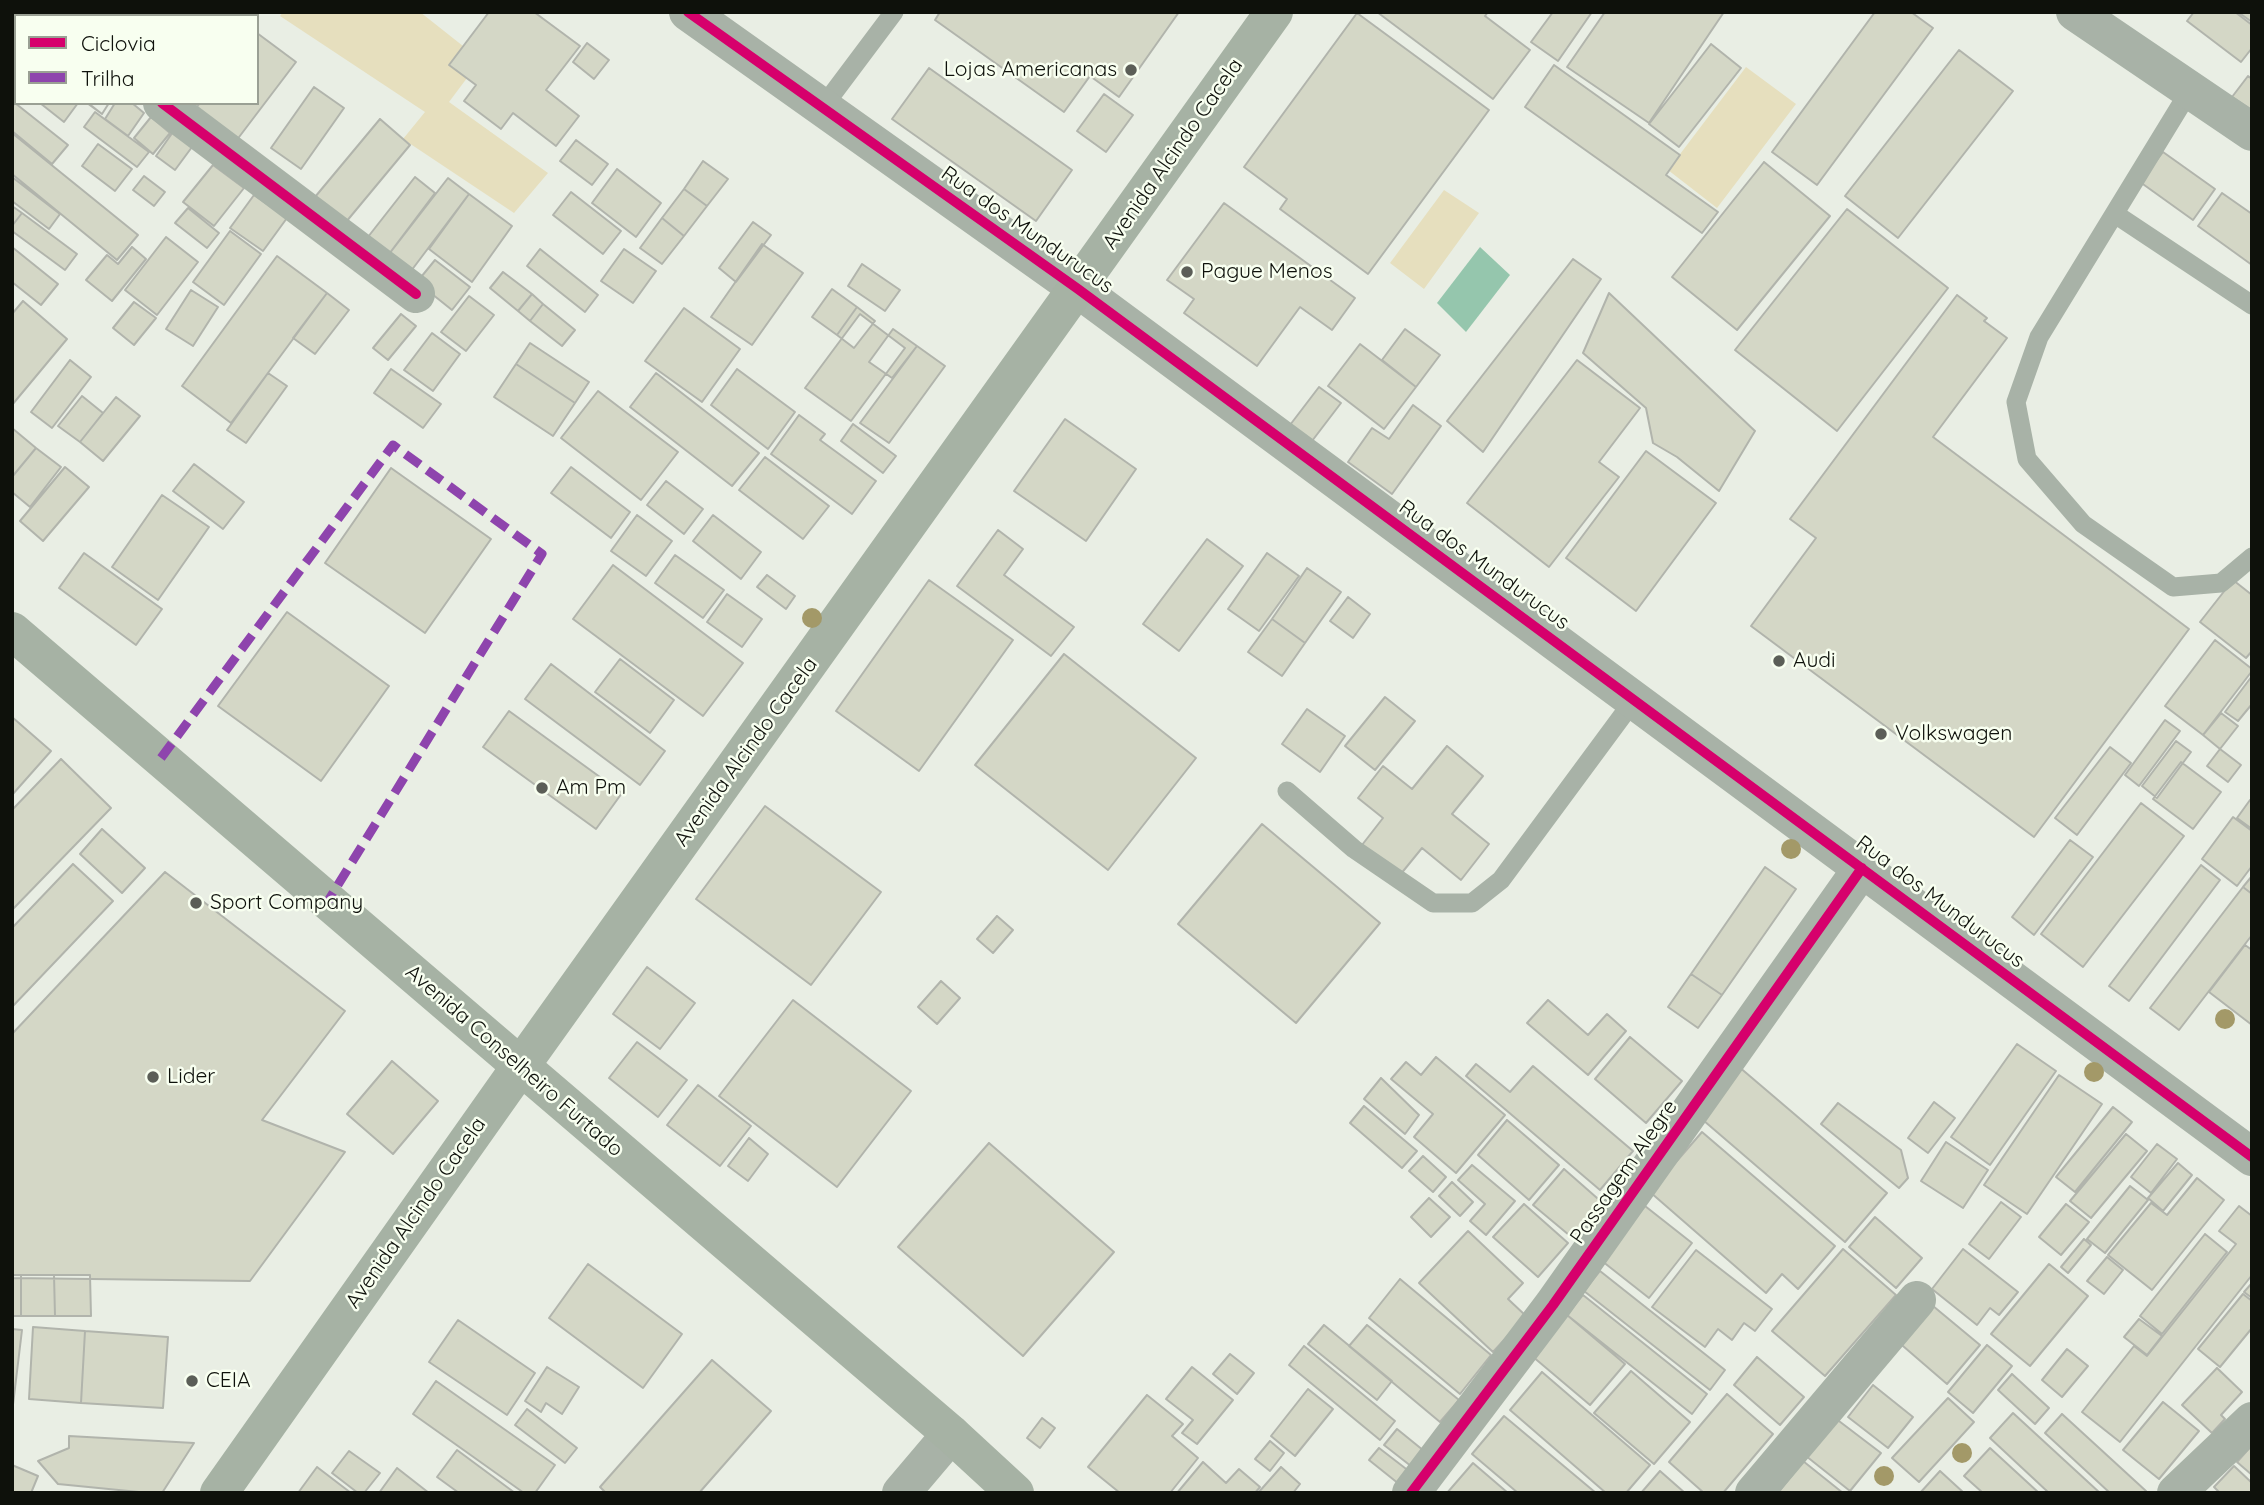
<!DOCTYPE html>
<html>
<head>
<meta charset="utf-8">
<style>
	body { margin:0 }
	#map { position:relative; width:2264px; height:1505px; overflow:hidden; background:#e9eee4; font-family:Quicksand,sans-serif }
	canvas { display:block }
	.frame { position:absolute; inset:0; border:14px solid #0e110b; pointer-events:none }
	.legend { position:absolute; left:14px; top:14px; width:245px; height:91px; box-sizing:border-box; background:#f8fff0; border:2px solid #9aa094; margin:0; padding:9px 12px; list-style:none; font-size:21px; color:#0e110b }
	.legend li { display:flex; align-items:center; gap:14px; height:35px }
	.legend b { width:35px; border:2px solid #9aa094 }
</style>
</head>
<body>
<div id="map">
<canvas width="2264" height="1505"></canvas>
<div class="frame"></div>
<ul class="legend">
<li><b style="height:9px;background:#d6006c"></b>Ciclovia</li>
<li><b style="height:9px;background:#8e44ad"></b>Trilha</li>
</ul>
</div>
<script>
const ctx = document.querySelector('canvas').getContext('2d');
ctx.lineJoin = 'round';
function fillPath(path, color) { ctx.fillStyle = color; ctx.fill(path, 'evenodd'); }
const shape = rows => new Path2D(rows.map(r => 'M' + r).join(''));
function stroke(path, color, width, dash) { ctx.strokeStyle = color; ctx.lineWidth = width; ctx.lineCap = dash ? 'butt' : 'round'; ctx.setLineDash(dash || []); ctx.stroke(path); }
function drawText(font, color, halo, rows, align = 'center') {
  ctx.font = font + ' Quicksand,sans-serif'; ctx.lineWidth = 5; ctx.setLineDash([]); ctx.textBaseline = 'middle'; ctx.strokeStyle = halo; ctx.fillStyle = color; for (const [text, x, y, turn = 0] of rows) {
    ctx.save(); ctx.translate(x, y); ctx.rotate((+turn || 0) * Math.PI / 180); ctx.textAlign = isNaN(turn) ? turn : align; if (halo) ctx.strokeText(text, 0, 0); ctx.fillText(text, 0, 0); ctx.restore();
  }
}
const green = shape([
	[283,12,420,12,463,46,467,78,449,102,548,173,514,213,403,139,425,112,280,16],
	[1746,67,1796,104,1717,208,1668,170],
	[1444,190,1479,213,1424,289,1390,263]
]);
const water = shape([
	[1480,247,1510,275,1466,332,1437,303]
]);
const building = shape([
	[93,12,121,12,126,16,90,16,93,12],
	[121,12,153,12,150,16,126,16,121,12],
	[175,12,228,12,225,16,180,16,175,12],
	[489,12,534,12,580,46,546,90,579,116,556,146,513,113,501,129,464,101,476,85,449,65,489,12],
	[940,12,1179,12,1119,97,1090,76,1064,112,935,20,940,12],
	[1377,12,1488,12,1485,16,1530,50,1493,99,1377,12],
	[1553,12,1592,12,1558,61,1531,42,1553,12],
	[1605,12,1724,12,1649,123,1567,67,1605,12],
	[1875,12,1911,12,1933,28,1817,185,1772,152,1875,12],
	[2194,12,2235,12,2252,25,2252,48,2241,62,2187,21,2194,12],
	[2238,12,2252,12,2252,22,2238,12],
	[1357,13,1489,110,1368,274,1280,209,1287,199,1244,167,1357,13],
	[257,33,296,62,233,145,192,113,200,103,257,103,257,33],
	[587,43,609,60,594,79,573,62,587,43],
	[1711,44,1741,68,1679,147,1649,124,1711,44],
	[1959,50,2013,91,1898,238,1845,196,1959,50],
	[1554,65,1680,155,1666,175,1718,212,1702,233,1525,107,1554,65],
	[929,68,1072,170,1036,221,892,119,929,68],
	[2248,76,2252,79,2252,110,2232,97,2248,76],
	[314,87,344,108,301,169,271,148,314,87],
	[1104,94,1133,115,1106,152,1077,131,1104,94],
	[15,103,68,145,52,164,12,131,12,107,15,103],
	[40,103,78,103,64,122,40,103],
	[87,103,109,103,102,114,87,103],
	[88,103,109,103,102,114,88,103],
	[115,103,132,103,144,113,128,136,105,119,115,103],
	[95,112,149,152,137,167,84,127,95,112],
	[151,117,170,133,153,154,134,138,151,117],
	[380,119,410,145,341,228,310,203,380,119],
	[173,132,192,147,175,170,156,156,173,132],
	[12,133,138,235,117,260,12,174,12,133],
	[576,140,608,164,592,185,560,161,576,140],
	[98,144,132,169,115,191,82,166,98,144],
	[2163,152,2215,189,2193,220,2140,182,2163,152],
	[703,161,728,179,707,206,684,189,703,161],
	[1764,162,1830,216,1737,330,1672,277,1764,162],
	[213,165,244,188,214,226,183,202,213,165],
	[617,169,661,203,636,237,592,203,617,169],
	[144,176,165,192,154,206,133,190,144,176],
	[12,177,60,214,49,229,12,201,12,177],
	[415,177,435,193,386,258,364,242,415,177],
	[448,178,469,194,408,275,386,258,448,178],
	[684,189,707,206,684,236,662,218,684,189],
	[571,192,621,231,603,254,553,215,571,192],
	[2222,193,2252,214,2252,265,2198,226,2222,193],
	[469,194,512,226,472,282,429,249,469,194],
	[254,195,287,218,263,251,230,228,254,195],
	[1224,203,1355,298,1332,330,1300,307,1257,366,1184,313,1194,299,1167,280,1224,203],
	[12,206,22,213,12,226,12,206],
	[188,208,219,233,207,248,175,223,188,208],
	[1847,209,1948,288,1837,431,1735,350,1847,209],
	[22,213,77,254,65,270,12,231,12,226,22,213],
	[662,218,684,236,662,264,640,248,662,218],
	[753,222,771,235,736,282,719,268,753,222],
	[230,231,261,254,224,305,193,282,230,231],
	[166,237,198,262,157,315,125,290,166,237],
	[762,244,803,273,752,345,711,317,762,244],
	[12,247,58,284,41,305,12,282,12,247],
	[132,247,146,259,112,301,86,280,107,255,118,264,132,247],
	[540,249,598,295,585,312,527,266,540,249],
	[624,249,656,271,633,303,601,281,624,249],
	[277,256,327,293,231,423,182,386,277,256],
	[1573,259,1601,279,1483,452,1447,421,1573,259],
	[435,260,470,287,452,310,417,282,435,260],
	[862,264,900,290,885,311,848,286,862,264],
	[503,272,532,294,518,311,490,288,503,272],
	[832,289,857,307,837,335,812,317,832,289],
	[191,290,218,307,193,346,166,329,191,290],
	[327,293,349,310,315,354,293,338,327,293],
	[1609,293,1755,431,1719,491,1677,457,1653,443,1646,408,1583,353,1609,293],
	[532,294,543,304,530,321,518,311,532,294],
	[1957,295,1987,318,1984,321,2007,338,1933,437,2189,629,2034,837,1751,626,1816,538,1790,519,1957,295],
	[469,296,494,315,466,351,441,332,469,296],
	[23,301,67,339,12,405,12,314,23,301],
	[134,302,156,318,134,345,113,328,134,302],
	[543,304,575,330,562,346,530,321,543,304],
	[857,307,875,321,854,348,837,335,857,307],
	[684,308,740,349,702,402,645,361,684,308],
	[401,314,416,326,388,360,373,348,401,314],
	[860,314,905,348,851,421,805,388,860,314],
	[893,329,917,346,892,378,869,362,893,329],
	[1405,329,1440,355,1416,387,1382,360,1405,329],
	[432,333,460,354,433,391,404,370,432,333],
	[530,343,589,382,575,403,516,364,530,343],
	[1360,344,1416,387,1384,429,1328,386,1360,344],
	[917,346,945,366,889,443,860,423,917,346],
	[70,360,91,377,52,428,31,412,70,360],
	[1577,360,1640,408,1599,462,1619,477,1549,567,1467,503,1577,360],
	[516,364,575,403,553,436,494,397,516,364],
	[391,369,441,404,423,428,374,393,391,369],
	[737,369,795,412,768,449,711,405,737,369],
	[268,373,287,386,246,443,227,430,268,373],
	[656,373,759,453,732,486,630,407,656,373],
	[1319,387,1341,403,1312,441,1290,425,1319,387],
	[598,391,678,452,641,500,561,438,598,391],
	[82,396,103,413,80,442,58,426,82,396],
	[116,397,140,416,103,461,80,442,116,397],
	[1413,405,1441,426,1392,494,1348,462,1372,428,1389,439,1413,405],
	[799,415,825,434,820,440,876,481,852,514,771,454,799,415],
	[1065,419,1136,469,1086,541,1014,491,1065,419],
	[853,424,896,456,883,473,841,441,853,424],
	[12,428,36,448,12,477,12,428],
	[36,448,61,467,30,507,12,492,12,477,36,448],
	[1646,451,1716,503,1636,611,1566,558,1646,451],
	[765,457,829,506,803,539,739,490,765,457],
	[194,464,244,502,223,529,173,491,194,464],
	[65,467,89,487,43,541,20,521,65,467],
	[571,467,630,512,611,538,551,493,571,467],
	[391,468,491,539,425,633,325,563,391,468],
	[666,481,703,509,684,534,647,505,666,481],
	[162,495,209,527,158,600,112,567,162,495],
	[637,515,672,541,646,576,611,551,637,515],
	[713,515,761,552,741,579,693,541,713,515],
	[998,530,1023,549,1004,575,1074,627,1051,656,957,586,998,530],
	[1207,539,1243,566,1179,651,1143,624,1207,539],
	[84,553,162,609,136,645,59,588,84,553],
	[1267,553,1299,576,1259,631,1228,609,1267,553],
	[675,555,724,590,703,618,655,583,675,555],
	[613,565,743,663,703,716,573,619,613,565],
	[1307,568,1341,592,1305,643,1272,619,1307,568],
	[767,575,795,596,786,609,757,587,767,575],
	[929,580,1013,640,919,771,836,711,929,580],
	[2233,580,2252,595,2252,651,2246,658,2200,622,2233,580],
	[727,594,762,619,742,647,707,622,727,594],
	[1348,597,1370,614,1353,638,1330,621,1348,597],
	[287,612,389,686,321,781,218,706,287,612],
	[1272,619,1305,643,1282,676,1248,652,1272,619],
	[2215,640,2252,669,2252,671,2203,735,2165,706,2215,640],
	[1064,654,1196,758,1108,870,975,765,1064,654],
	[620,659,674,700,650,733,595,692,620,659],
	[551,664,665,751,640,785,525,699,551,664],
	[2252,676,2252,704,2238,721,2225,712,2252,676],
	[1385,697,1415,721,1375,770,1345,746,1385,697],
	[1307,709,1345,736,1320,772,1282,744,1307,709],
	[509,711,622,793,596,829,483,747,509,711],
	[2221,713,2238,726,2220,749,2203,735,2221,713],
	[12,717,51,751,12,795,12,717],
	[2165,720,2180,731,2139,786,2125,775,2165,720],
	[2176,741,2191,752,2157,798,2142,786,2176,741],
	[1447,746,1483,776,1452,814,1489,844,1461,880,1422,848,1400,875,1362,845,1383,818,1358,798,1383,766,1412,789,1447,746],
	[2110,747,2131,763,2077,835,2055,818,2110,747],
	[2220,749,2241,765,2228,782,2207,766,2220,749],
	[61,759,111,808,12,910,12,810,61,759],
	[2181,762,2221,792,2193,829,2153,799,2181,762],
	[2250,800,2252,801,2252,829,2237,818,2250,800],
	[2141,803,2184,836,2083,967,2041,934,2141,803],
	[765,806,881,892,811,985,696,899,765,806],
	[2233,817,2252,831,2252,866,2237,886,2202,859,2233,817],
	[1262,824,1380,923,1296,1023,1178,924,1262,824],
	[102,829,145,868,122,893,80,854,102,829],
	[2070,840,2093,857,2034,935,2012,917,2070,840],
	[73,864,113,901,12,1007,12,928,73,864],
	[2201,865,2220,880,2129,1001,2109,986,2201,865],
	[1765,867,1796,889,1722,995,1691,974,1765,867],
	[165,872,345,1011,262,1120,345,1152,250,1281,12,1278,12,1034,165,872],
	[2252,876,2252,894,2243,887,2252,876],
	[2243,887,2252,894,2252,935,2179,1030,2150,1008,2243,887],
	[997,916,1013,930,993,953,977,939,997,916],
	[2245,945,2252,950,2252,1025,2209,992,2245,945],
	[647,967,695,1003,660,1049,613,1014,647,967],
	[1691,974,1722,995,1698,1028,1668,1007,1691,974],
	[941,981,960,998,937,1024,918,1007,941,981],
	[793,1000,911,1091,837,1187,719,1096,793,1000],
	[1548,1000,1588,1035,1607,1014,1626,1031,1588,1075,1527,1023,1548,1000],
	[1630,1037,1682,1081,1646,1123,1595,1079,1630,1037],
	[637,1042,687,1080,658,1117,609,1078,637,1042],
	[2017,1044,2056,1071,1990,1165,1951,1137,2017,1044],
	[1436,1057,1505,1115,1456,1173,1414,1137,1433,1114,1391,1079,1406,1062,1421,1075,1436,1057],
	[392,1061,438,1101,393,1154,347,1114,392,1061],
	[1476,1064,1510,1092,1533,1066,1633,1151,1600,1190,1466,1076,1476,1064],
	[1738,1066,1887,1193,1845,1242,1696,1114,1738,1066],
	[2059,1075,2102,1104,2027,1214,1984,1185,2059,1075],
	[1381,1078,1419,1115,1405,1134,1364,1099,1381,1078],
	[698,1085,751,1126,720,1166,667,1125,698,1085],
	[1934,1102,1955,1118,1928,1153,1908,1138,1934,1102],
	[1838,1103,1901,1150,1908,1178,1899,1188,1821,1124,1838,1103],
	[1364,1106,1417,1151,1402,1168,1350,1123,1364,1106],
	[2113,1107,2132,1122,2075,1192,2056,1177,2113,1107],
	[1507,1120,1559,1165,1529,1200,1478,1155,1507,1120],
	[1702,1132,1835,1246,1798,1289,1782,1274,1766,1293,1650,1192,1702,1132],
	[2126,1134,2147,1151,2091,1218,2070,1201,2126,1134],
	[749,1138,768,1154,748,1181,728,1166,749,1138],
	[1946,1142,1988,1170,1963,1208,1921,1181,1946,1142],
	[989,1143,1114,1252,1023,1356,898,1247,989,1143],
	[2157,1144,2177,1159,2151,1193,2131,1177,2157,1144],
	[1423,1156,1446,1177,1433,1192,1409,1171,1423,1156],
	[2178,1163,2192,1175,2163,1211,2148,1198,2178,1163],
	[1472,1165,1515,1201,1486,1235,1470,1221,1485,1204,1458,1180,1472,1165],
	[1564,1169,1605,1205,1575,1240,1533,1205,1564,1169],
	[2197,1178,2224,1200,2152,1290,2108,1255,2151,1203,2167,1215,2197,1178],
	[1452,1182,1473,1202,1460,1216,1439,1196,1452,1182],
	[2130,1186,2148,1200,2105,1253,2087,1239,2130,1186],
	[1429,1198,1450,1217,1431,1237,1411,1217,1429,1198],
	[2001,1202,2021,1217,1989,1259,1969,1244,2001,1202],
	[1524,1204,1568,1243,1538,1277,1493,1237,1524,1204],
	[2066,1204,2089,1222,2061,1255,2039,1237,2066,1204],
	[1645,1206,1692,1243,1649,1298,1602,1261,1645,1206],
	[2239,1206,2252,1216,2252,1275,2120,1442,2082,1412,2134,1346,2147,1356,2236,1244,2219,1231,2239,1206],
	[1875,1217,1922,1258,1896,1288,1849,1247,1875,1217],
	[1468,1231,1523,1283,1508,1299,1526,1316,1493,1352,1419,1283,1468,1231],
	[2205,1234,2227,1252,2162,1334,2140,1316,2205,1234],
	[2084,1239,2091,1245,2068,1273,2061,1267,2084,1239],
	[1843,1249,1896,1295,1825,1376,1772,1331,1843,1249],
	[1963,1249,2018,1292,1999,1315,1990,1308,1977,1325,1932,1289,1963,1249],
	[1696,1250,1772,1309,1755,1331,1744,1323,1732,1340,1718,1329,1705,1347,1652,1307,1696,1250],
	[2107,1257,2123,1270,2104,1294,2087,1281,2107,1257],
	[588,1264,682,1334,643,1388,549,1318,588,1264],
	[2049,1264,2088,1296,2030,1366,1991,1334,2049,1264],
	[1600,1271,1725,1370,1710,1390,1584,1291,1600,1271],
	[12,1275,21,1275,21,1316,12,1316,12,1275],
	[21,1275,54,1275,55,1316,21,1316,21,1275],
	[54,1275,90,1275,91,1316,55,1316,54,1275],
	[1400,1279,1491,1355,1460,1394,1369,1318,1400,1279],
	[2252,1283,2252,1298,2244,1292,2252,1283],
	[2243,1294,2252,1301,2252,1328,2220,1367,2198,1349,2243,1294],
	[1583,1295,1707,1394,1692,1414,1567,1315,1583,1295],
	[1927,1301,1980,1345,1947,1384,1896,1340,1927,1301],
	[1567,1315,1625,1364,1590,1405,1532,1356,1567,1315],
	[2139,1319,2162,1336,2147,1355,2124,1337,2139,1319],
	[458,1320,535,1373,507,1415,429,1362,458,1320],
	[1324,1325,1392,1381,1377,1400,1308,1344,1324,1325],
	[1367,1325,1459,1400,1440,1422,1349,1346,1367,1325],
	[33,1327,85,1331,81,1403,29,1399,33,1327],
	[12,1329,22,1330,12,1413,12,1329],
	[85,1331,168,1337,163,1408,81,1403,85,1331],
	[1987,1345,2012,1366,1973,1413,1948,1392,1987,1345],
	[1304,1346,1395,1421,1380,1440,1289,1365,1304,1346],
	[2067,1349,2088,1366,2062,1397,2042,1380,2067,1349],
	[1230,1354,1254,1373,1237,1394,1213,1374,1230,1354],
	[1757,1357,1804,1397,1780,1425,1734,1385,1757,1357],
	[712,1360,771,1411,699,1493,606,1493,600,1487,712,1360],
	[547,1367,579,1387,562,1414,546,1403,541,1412,525,1401,547,1367],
	[1192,1367,1233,1400,1197,1444,1182,1433,1193,1420,1166,1399,1192,1367],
	[2217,1368,2242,1392,2221,1415,2225,1419,2212,1433,2182,1405,2217,1368],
	[1631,1371,1690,1422,1654,1464,1594,1413,1631,1371],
	[1542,1372,1650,1465,1626,1493,1606,1493,1510,1410,1542,1372],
	[2012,1374,2049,1408,2035,1424,1998,1390,2012,1374],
	[436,1381,555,1465,535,1493,524,1493,413,1414,436,1381],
	[1873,1385,1913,1417,1888,1448,1848,1417,1873,1385],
	[1308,1389,1333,1409,1295,1456,1271,1436,1308,1389],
	[1727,1394,1773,1434,1723,1493,1704,1493,1669,1462,1727,1394],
	[1147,1395,1183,1424,1172,1436,1198,1458,1170,1493,1120,1493,1088,1467,1147,1395],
	[1948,1398,1974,1422,1919,1482,1892,1458,1948,1398],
	[2163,1402,2199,1431,2159,1479,2123,1450,2163,1402],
	[527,1409,577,1448,565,1463,515,1425,527,1409],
	[2013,1413,2100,1493,2049,1493,1990,1438,2013,1413],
	[2062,1414,2146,1491,2145,1493,2110,1493,2045,1433,2062,1414],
	[1504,1416,1596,1493,1518,1493,1472,1454,1504,1416],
	[1042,1418,1055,1428,1040,1448,1027,1438,1042,1418],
	[1835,1418,1881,1453,1850,1491,1806,1456,1835,1418],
	[1397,1429,1429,1455,1416,1470,1384,1445,1397,1429],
	[69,1436,194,1443,162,1493,149,1493,58,1484,38,1461,69,1448,69,1436],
	[1270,1441,1284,1453,1270,1471,1255,1459,1270,1441],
	[2252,1445,2252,1475,2237,1462,2252,1445],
	[1379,1448,1414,1475,1404,1488,1369,1460,1379,1448],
	[1990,1448,2039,1493,1983,1493,1964,1476,1990,1448],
	[457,1450,515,1493,459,1493,437,1477,457,1450],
	[349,1451,380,1473,364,1493,358,1493,332,1473,349,1451],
	[1803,1461,1843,1493,1778,1493,1803,1461],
	[1203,1462,1226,1483,1239,1469,1260,1487,1255,1493,1177,1493,1203,1462],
	[1473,1463,1508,1493,1447,1493,1473,1463],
	[12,1465,38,1476,31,1493,12,1493,12,1465],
	[2234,1466,2252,1483,2252,1493,2220,1493,2214,1487,2234,1466],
	[317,1467,351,1493,298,1493,317,1467],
	[1281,1467,1300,1484,1293,1493,1258,1493,1281,1467],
	[397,1468,429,1493,379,1493,397,1468],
	[1660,1471,1685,1493,1641,1493,1660,1471],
	[1940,1471,1964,1493,1920,1493,1940,1471]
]);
const service = shape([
	[2190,90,2039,337,2016,402,2027,459,2083,524,2173,587,2221,583,2252,557],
	[822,108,894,12],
	[2115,214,2252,305],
	[1287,791,1354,849,1433,903,1472,903,1501,880,1634,700]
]);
const minor = shape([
	[41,12,45,16],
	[162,103,416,294],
	[901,1493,951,1434],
	[1411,1493,1553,1305,1862,868],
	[1754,1493,1917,1300],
	[2176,1493,2252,1421]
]);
const tertiary = shape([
	[688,12,1078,289,2252,1157],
	[2075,12,2252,132]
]);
const secondary = shape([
	[12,631,951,1434,1015,1493],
	[219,1493,520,1067,1274,12]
]);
const quiet = shape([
	[161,758,393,445,542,554,328,901]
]);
const cycleway = shape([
	[688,12,1078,289,2252,1157],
	[162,103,416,294],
	[1411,1493,1553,1305,1862,868]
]);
const trees = [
	[812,618],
	[1791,849],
	[2225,1019],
	[2094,1072],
	[1962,1453],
	[1884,1476]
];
const markers = [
	[1131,70,7,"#5b5e57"],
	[1187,272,7,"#5b5e57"],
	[1779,661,7,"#5b5e57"],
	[1881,734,7,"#5b5e57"],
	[542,788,7,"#5b5e57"],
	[196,903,7,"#5b5e57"],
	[153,1077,7,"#5b5e57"],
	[192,1381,7,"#5b5e57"]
];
const poiNames = [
	["Lojas Americanas",1117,70,"right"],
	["Pague Menos",1201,272],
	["Audi",1793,661],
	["Volkswagen",1895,734],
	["Am Pm",556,788],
	["Sport Company",210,903],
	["Lider",167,1077],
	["CEIA",206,1381]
];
const streetNames = [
	["Avenida Alcindo Cacela",1173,154,-55],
	["Rua dos Mundurucus",1027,230,35],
	["Rua dos Mundurucus",1484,565,36],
	["Avenida Alcindo Cacela",746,752,-54],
	["Rua dos Mundurucus",1940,902,37],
	["Avenida Conselheiro Furtado",514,1061,41],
	["Passagem Alegre",1624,1172,-55],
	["Avenida Alcindo Cacela",416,1213,-55]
];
fillPath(green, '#e6dfbe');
fillPath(water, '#95c6ad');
fillPath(building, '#d4d7c6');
stroke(building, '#b1b4ac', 2);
stroke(service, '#a8b2a7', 19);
stroke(minor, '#a8b2a7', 38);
stroke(tertiary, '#a8b2a7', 38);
stroke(secondary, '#a6b2a4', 38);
stroke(quiet, '#8e44ad', 9, [18, 9]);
stroke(cycleway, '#d6006c', 10);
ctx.fillStyle = '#a39968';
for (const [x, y] of trees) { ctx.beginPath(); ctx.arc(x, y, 10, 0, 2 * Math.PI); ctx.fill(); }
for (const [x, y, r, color] of markers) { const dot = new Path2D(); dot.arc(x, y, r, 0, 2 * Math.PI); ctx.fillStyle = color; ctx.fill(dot); stroke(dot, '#f8fff0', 2.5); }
drawText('21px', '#0e110b', '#f8fff0', poiNames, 'left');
drawText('21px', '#0e110b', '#f8fff0', streetNames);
</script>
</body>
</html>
